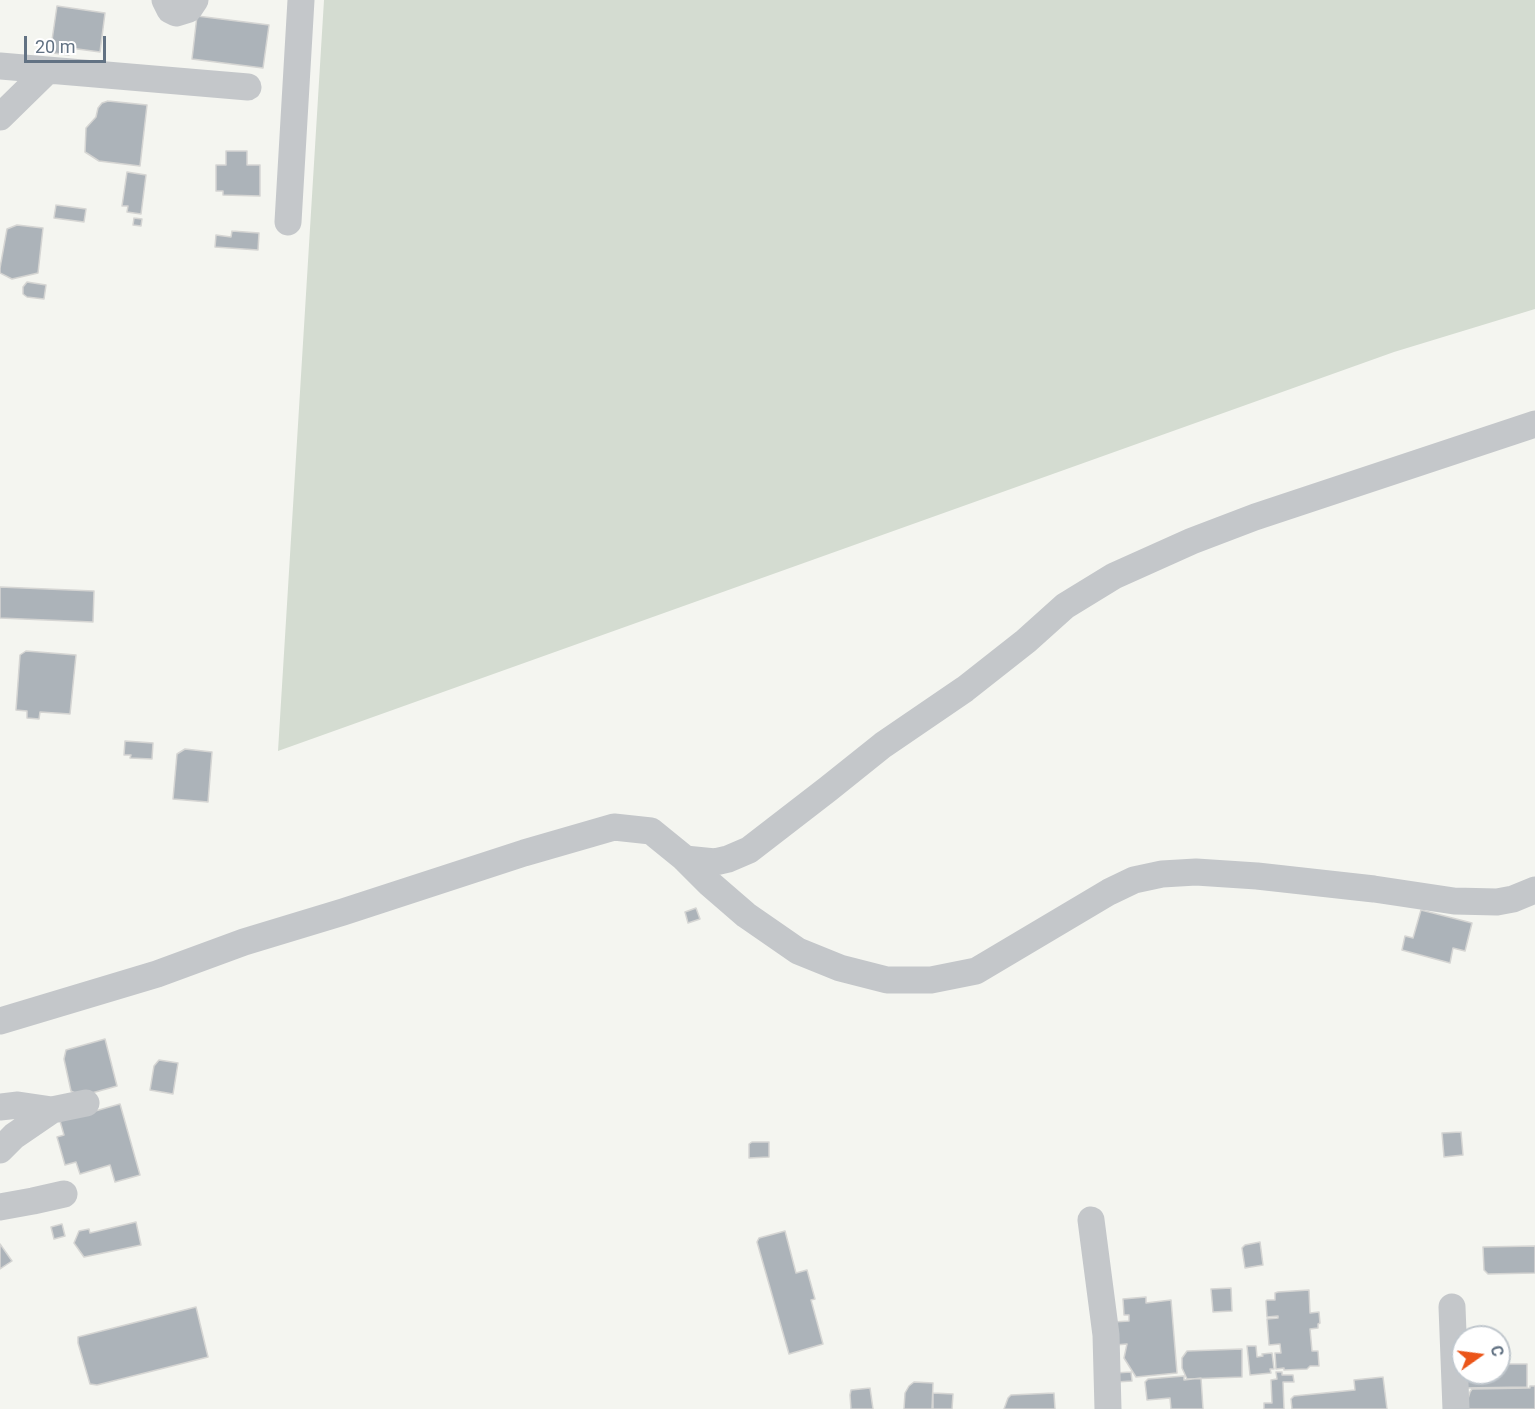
<!DOCTYPE html>
<html>
<head>
<meta charset="utf-8">
<style>
	body { margin:0 }
	#map { position:relative; width:1535px; height:1409px; overflow:hidden; background:#f4f5f0; font-family:Roboto,sans-serif }
	canvas { display:block }
	.north { position:absolute; left:1451px; top:1325px; width:60px; height:60px; box-sizing:border-box; background:#fff; border:2px solid #c0c7cd; border-radius:50%; rotate:76deg; font-size:16px; font-weight:700; line-height:24px; text-align:center; color:#627283 }
	.north::after { content:''; display:block; margin:auto; width:21px; height:27px; background:#eb5519; clip-path:polygon(50% 0,100% 100%,50% 72%,0 100%) }
	.scale { position:absolute; left:24px; top:36px; width:82px; height:27px; box-sizing:border-box; border:3px solid #627283; border-top:0; padding-left:8px; font-size:18px; line-height:21px; white-space:nowrap; color:#627283; -webkit-text-stroke:4px #fff; paint-order:stroke }
</style>
</head>
<body>
<div id="map">
<canvas width="1535" height="1409"></canvas>
<div class="north">С</div>
<div class="scale">20 m</div>
</div>
<script>
const ctx = document.querySelector('canvas').getContext('2d');
ctx.lineJoin = 'round';
function fillPath(path, color) { ctx.fillStyle = color; ctx.fill(path, 'evenodd'); }
const shape = rows => new Path2D(rows.map(r => 'M' + r).join(''));
function stroke(path, color, width, dash) { ctx.strokeStyle = color; ctx.lineWidth = width; ctx.lineCap = dash ? 'butt' : 'round'; ctx.setLineDash(dash || []); ctx.stroke(path); }
const green = shape([
	[324,0,1535,0,1535,309,1394,352,278,751]
]);
const building = shape([
	[57,6,105,13,100,52,70,48,69,55,53,53,54,46,51,47,57,6],
	[197,16,269,25,263,68,192,59,197,16],
	[108,101,147,105,140,166,99,161,85,152,86,128,96,117,98,108,102,103,108,101],
	[226,151,247,151,247,165,260,165,260,196,223,195,223,191,216,191,216,165,226,165,226,151],
	[127,172,146,175,141,214,127,212,128,206,122,206,127,172],
	[56,205,86,209,84,222,54,218,56,205],
	[134,218,142,219,141,226,133,225,134,218],
	[17,225,43,228,38,273,12,279,0,273,0,268,7,229,17,225],
	[232,231,259,233,258,250,215,247,216,235,231,237,232,231],
	[27,282,46,285,44,299,27,297,23,294,23,287,27,282],
	[0,587,94,591,93,622,0,618,0,587],
	[26,651,76,655,70,714,40,712,39,719,27,718,27,711,16,710,20,655,26,651],
	[125,741,153,743,152,759,130,758,131,755,124,755,125,741],
	[185,749,212,752,208,802,173,799,177,754,185,749],
	[696,908,700,919,688,923,685,912,696,908],
	[1421,910,1472,923,1465,951,1453,948,1450,963,1402,950,1405,936,1413,938,1421,910],
	[105,1039,117,1086,81,1096,71,1091,64,1059,66,1050,105,1039],
	[159,1060,178,1063,173,1094,150,1090,154,1066,159,1060],
	[120,1104,140,1175,115,1182,110,1165,80,1174,76,1162,65,1165,57,1137,64,1135,60,1121,120,1104],
	[1461,1132,1463,1155,1444,1157,1442,1133,1461,1132],
	[752,1142,769,1142,769,1157,749,1158,749,1144,752,1142],
	[136,1222,141,1245,84,1257,74,1243,79,1231,89,1229,90,1233,136,1222],
	[62,1224,65,1236,54,1239,51,1227,62,1224],
	[785,1231,796,1273,807,1270,815,1299,811,1300,823,1344,789,1354,757,1242,759,1238,785,1231],
	[1260,1242,1263,1265,1245,1268,1242,1248,1245,1245,1260,1242],
	[0,1244,12,1261,0,1269,0,1244],
	[1535,1246,1535,1273,1488,1274,1484,1270,1483,1247,1535,1246],
	[1231,1288,1232,1311,1213,1312,1211,1289,1231,1288],
	[1309,1290,1310,1313,1319,1312,1320,1323,1318,1324,1318,1328,1310,1329,1312,1351,1318,1351,1319,1366,1310,1366,1307,1369,1284,1370,1284,1368,1276,1369,1275,1353,1281,1353,1280,1344,1269,1345,1267,1319,1278,1318,1278,1316,1267,1317,1266,1301,1267,1300,1275,1300,1275,1293,1278,1292,1309,1290],
	[1146,1297,1146,1303,1171,1300,1177,1373,1136,1377,1124,1358,1127,1344,1115,1345,1113,1322,1129,1321,1129,1315,1124,1315,1123,1299,1146,1297],
	[196,1307,208,1357,97,1385,90,1384,78,1343,78,1337,196,1307],
	[1247,1346,1256,1346,1257,1357,1263,1356,1262,1354,1272,1353,1274,1369,1270,1369,1271,1373,1250,1375,1247,1346],
	[1242,1349,1242,1377,1187,1379,1182,1368,1182,1358,1187,1351,1242,1349],
	[1499,1364,1527,1364,1527,1387,1463,1388,1463,1373,1499,1373,1499,1364],
	[1131,1372,1132,1381,1116,1382,1115,1373,1131,1372],
	[1276,1372,1282,1372,1282,1375,1293,1375,1294,1382,1283,1382,1284,1409,1264,1409,1264,1403,1272,1403,1271,1380,1277,1379,1276,1372],
	[1184,1376,1184,1380,1201,1378,1203,1409,1171,1409,1170,1398,1147,1400,1145,1382,1148,1379,1184,1376],
	[1383,1377,1387,1409,1292,1409,1291,1399,1294,1396,1355,1390,1354,1380,1383,1377],
	[914,1382,933,1383,932,1409,904,1409,905,1393,909,1386,914,1382],
	[1530,1386,1535,1386,1535,1409,1465,1409,1470,1392,1472,1389,1530,1388,1530,1386],
	[870,1388,873,1409,851,1409,850,1395,851,1390,870,1388],
	[933,1393,953,1394,952,1409,933,1409,933,1393],
	[1054,1393,1055,1409,1004,1409,1008,1398,1011,1395,1054,1393]
]);
const street = shape([
	[165,0,170,10,176,13,189,9,195,0],
	[0,66,248,87],
	[0,117,48,70],
	[288,222,301,0],
	[685,859,715,862,728,859,749,850,828,789,883,745,965,689,1026,641,1065,606,1114,576,1192,541,1255,517,1535,424],
	[0,1021,157,974,244,942,343,912,524,853,614,827,651,831,683,857,709,883,746,915,798,951,840,968,887,980,931,980,976,971,1109,892,1134,880,1162,874,1196,872,1257,876,1374,889,1454,901,1497,902,1513,899,1535,890],
	[0,1107,18,1105,52,1110,86,1103],
	[0,1150,14,1136,52,1110],
	[0,1207,33,1201,64,1194],
	[1091,1220,1106,1335,1108,1409],
	[1452,1307,1456,1409]
]);
fillPath(green, '#d4dcd1');
fillPath(building, '#acb3b9');
stroke(building, '#d5d5d3', 1.5);
stroke(street, '#c4c7ca', 27);
</script>
</body>
</html>
